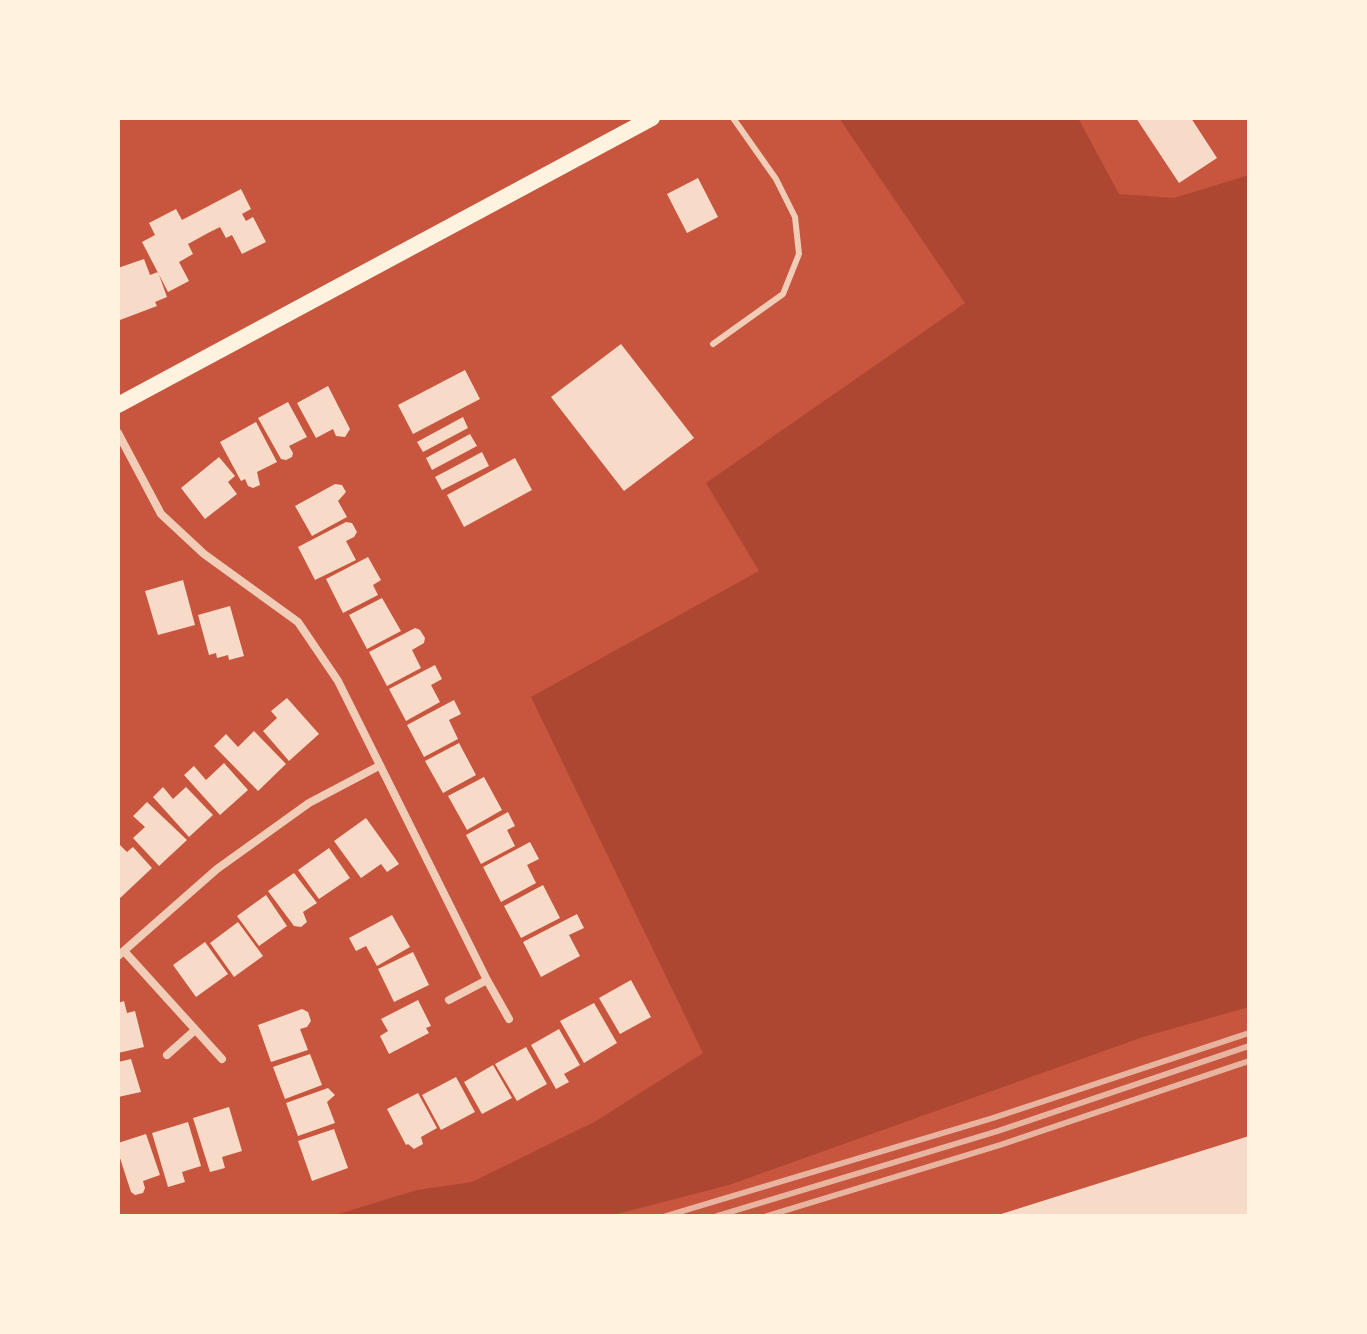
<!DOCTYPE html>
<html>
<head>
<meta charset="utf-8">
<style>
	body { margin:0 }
	#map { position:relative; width:1367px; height:1334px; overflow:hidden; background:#c8553d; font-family:Montserrat,sans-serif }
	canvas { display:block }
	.frame { position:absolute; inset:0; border:120px solid #fff3e0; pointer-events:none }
</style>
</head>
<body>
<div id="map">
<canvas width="1367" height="1334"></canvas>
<div class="frame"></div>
</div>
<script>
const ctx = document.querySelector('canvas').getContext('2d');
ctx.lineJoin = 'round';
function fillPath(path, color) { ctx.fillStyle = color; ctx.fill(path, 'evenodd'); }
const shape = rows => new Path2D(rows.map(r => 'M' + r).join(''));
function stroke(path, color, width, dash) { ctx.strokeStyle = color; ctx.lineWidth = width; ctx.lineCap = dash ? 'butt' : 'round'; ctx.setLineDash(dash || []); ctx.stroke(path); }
const green = shape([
	[839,118,1078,118,1119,194,1174,198,1249,175,1249,1007,1143,1037,729,1185,609,1216,332,1216,417,1190,472,1182,596,1121,703,1053,531,697,759,571,706,483,965,303]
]);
const building = shape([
	[1136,118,1191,118,1217,158,1179,183],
	[698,178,718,217,687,233,667,194],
	[241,189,251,209,242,214,246,221,253,217,266,242,242,254,232,235,226,238,220,227,208,233,188,244,193,254,179,262,189,281,168,292,142,242,155,235,149,223,176,209,182,220],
	[144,259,150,275,158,272,167,297,155,302,157,306,120,320,118,316,118,268],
	[621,344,694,438,624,491,551,397],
	[465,370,480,399,413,434,398,405],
	[328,386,350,429,345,437,336,436,333,429,316,438,297,403],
	[288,402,307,437,289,446,293,453,292,457,286,460,281,459,258,418],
	[463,417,468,428,423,452,417,442],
	[256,422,277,462,257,472,260,485,253,488,248,486,245,479,241,481,220,442],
	[470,434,477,446,432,470,426,458],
	[482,452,489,466,442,490,435,477],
	[219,457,235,476,228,482,237,494,205,519,181,488],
	[515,458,532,490,464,527,447,495],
	[335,484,342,485,346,492,338,501,347,517,312,536,295,506],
	[346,522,352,523,357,532,354,537,346,541,356,560,315,580,298,547],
	[368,557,381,580,373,585,378,595,343,613,326,579],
	[183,580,195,625,158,635,145,591],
	[382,598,401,631,367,649,349,615],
	[230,606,244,656,229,660,228,655,217,658,216,653,209,655,198,615],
	[415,628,420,630,425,638,424,643,412,650,421,668,387,686,369,652],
	[435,665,442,679,431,685,440,702,406,721,389,689],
	[287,698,319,734,289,761,263,731,277,718,271,711],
	[454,700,461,714,449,720,458,739,424,757,407,725],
	[254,731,286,764,258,791,214,746,226,734,238,747],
	[459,743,476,775,443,793,425,761],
	[224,763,248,790,220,815,184,775,194,766,206,780],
	[484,777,502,810,467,830,448,796],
	[163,787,173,799,186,787,213,815,189,837,153,797],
	[147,802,187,840,159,866,133,838,145,827,133,816],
	[508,812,515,826,507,830,515,846,481,864,466,835],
	[366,818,399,864,387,872,381,864,361,878,334,841],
	[530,842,539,859,527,865,536,883,501,902,483,867],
	[120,845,127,852,133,847,152,868,118,900,118,847],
	[329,848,350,878,319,899,298,870],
	[294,873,317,903,303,912,307,922,301,927,294,926,268,891],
	[543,885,560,918,521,938,504,906],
	[266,895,287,926,259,946,237,916],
	[577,914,584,928,569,935,580,956,541,977,523,942],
	[392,915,410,947,377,966,366,946,356,951,349,938],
	[238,922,263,956,234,977,210,943],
	[205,942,228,974,196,997,173,965],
	[413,952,429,985,394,1002,378,969],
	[631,980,651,1017,620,1034,599,998],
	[418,1000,431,1026,426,1028,429,1033,389,1054,380,1036,388,1031,381,1019],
	[124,1001,127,1013,135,1011,144,1047,118,1053,118,1003],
	[594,1003,617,1043,584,1063,560,1021],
	[302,1009,308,1012,311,1021,307,1027,300,1029,308,1050,271,1062,258,1025],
	[559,1029,580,1065,564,1074,569,1082,556,1089,531,1045],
	[526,1047,547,1084,517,1101,495,1064],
	[310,1054,322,1085,285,1099,273,1067],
	[131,1059,141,1092,118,1097,118,1062],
	[493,1065,512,1098,482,1114,464,1082],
	[456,1077,475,1112,441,1130,422,1095],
	[328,1088,335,1095,327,1102,335,1123,298,1136,286,1103],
	[418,1093,437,1128,421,1137,423,1144,414,1149,408,1144,406,1145,387,1109],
	[229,1107,242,1151,222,1157,225,1168,210,1172,193,1118],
	[188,1122,201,1166,182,1172,185,1182,168,1187,152,1133],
	[334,1129,348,1168,312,1181,298,1141],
	[146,1134,160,1175,143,1181,145,1188,143,1193,135,1195,131,1192,118,1152,118,1143],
	[1249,1136,1249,1216,998,1216,998,1215]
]);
const service = shape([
	[713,344,783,294,799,254,795,217,776,179,733,118]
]);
const minor = shape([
	[118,433,161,514,204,554,298,622,338,681,487,980,509,1019],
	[124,951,222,1059],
	[118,956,217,869,309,803,379,766],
	[449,1000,487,980],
	[167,1055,194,1031]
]);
const secondary = shape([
	[118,405,652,118]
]);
const rail = shape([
	[666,1216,993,1118,1249,1033],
	[717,1216,998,1131,1249,1046],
	[767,1216,1000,1145,1249,1061]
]);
fillPath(green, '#ae4732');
fillPath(building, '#f7dbc8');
stroke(service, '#f1ccb7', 6);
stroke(minor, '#f1ccb7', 8);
stroke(secondary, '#fff3e0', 16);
stroke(rail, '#e9b49f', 6);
</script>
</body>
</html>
